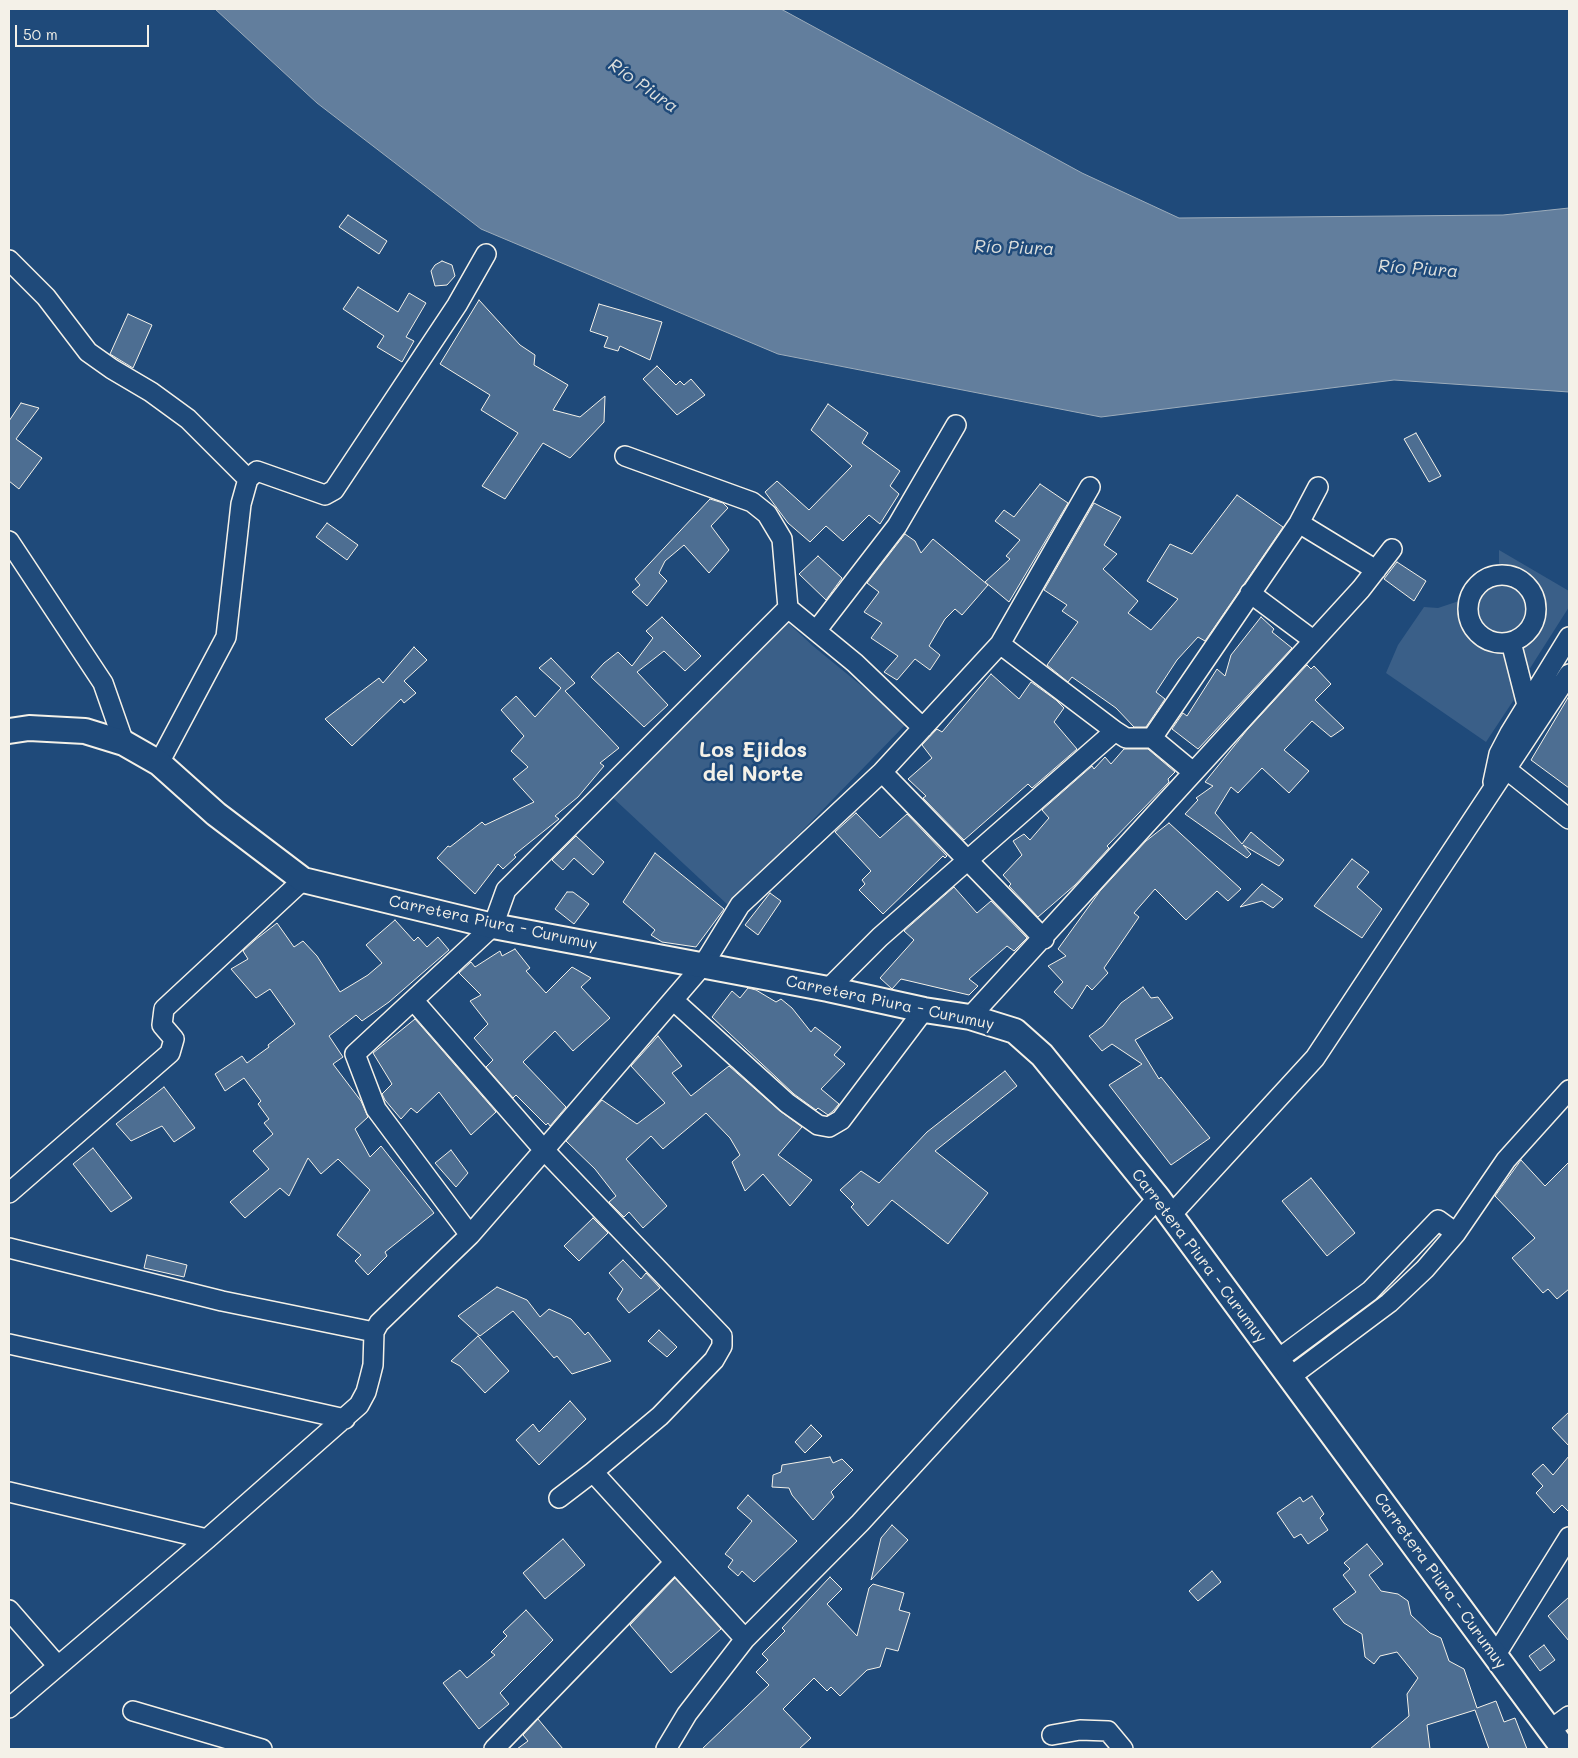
<!DOCTYPE html>
<html>
<head>
<meta charset="utf-8">
<style>
	body { margin:0 }
	#map { position:relative; width:1578px; height:1758px; overflow:hidden; background:#1f4a7a; font-family:Mali,sans-serif }
	canvas { display:block }
	.frame { position:absolute; inset:0; border:10px solid #f4f1e8; pointer-events:none }
	.scale { position:absolute; left:15px; top:25px; width:134px; height:22px; box-sizing:border-box; border:2px solid #f4f1e8; border-top:0; padding-left:6px; font-size:15px; line-height:18px; white-space:nowrap; color:#f4f1e8; -webkit-text-stroke:4px #1f4a7a; paint-order:stroke }
</style>
</head>
<body>
<div id="map">
<canvas width="1578" height="1758"></canvas>
<div class="frame"></div>
<div class="scale">50 m</div>
</div>
<script>
const ctx = document.querySelector('canvas').getContext('2d');
ctx.lineJoin = 'round';
function fillPath(path, color) { ctx.fillStyle = color; ctx.fill(path, 'evenodd'); }
const shape = rows => new Path2D(rows.map(r => 'M' + r).join(''));
function stroke(path, color, width, dash) { ctx.strokeStyle = color; ctx.lineWidth = width; ctx.lineCap = dash ? 'butt' : 'round'; ctx.setLineDash(dash || []); ctx.stroke(path); }
function drawText(font, color, halo, rows, align = 'center') {
  ctx.font = font + ' Mali,sans-serif'; ctx.lineWidth = 5; ctx.setLineDash([]); ctx.textBaseline = 'middle'; ctx.strokeStyle = halo; ctx.fillStyle = color; for (const [text, x, y, turn = 0] of rows) {
    ctx.save(); ctx.translate(x, y); ctx.rotate((+turn || 0) * Math.PI / 180); ctx.textAlign = isNaN(turn) ? turn : align; if (halo) ctx.strokeText(text, 0, 0); ctx.fillText(text, 0, 0); ctx.restore();
  }
}
const green = shape([
	[1499,550,1569,591,1569,607,1527,673,1519,643,1528,637,1537,623,1539,602,1534,586,1524,578,1499,564],
	'1473 608a28 28 0 1 1 56 0a28 28 0 1 1-56 0Z',
	[1459,601,1460,622,1466,631,1475,640,1502,653,1509,663,1517,695,1486,742,1386,673,1398,645,1424,607,1438,608],
	[784,619,813,646,907,723,729,906,611,796]
]);
const water = shape([
	[215,9,781,9,1082,173,1179,218,1503,215,1569,208,1569,392,1394,380,1101,417,778,354,481,229,317,103,215,9]
]);
const building = shape([
	[348,215,387,241,379,254,339,227,348,215],
	[442,261,452,265,455,276,447,285,435,286,431,271,435,265,442,261],
	[358,287,398,312,409,293,426,303,406,337,414,341,402,362,377,347,384,336,343,309,358,287],
	[479,300,520,345,535,355,534,365,568,385,553,410,580,417,605,396,604,422,570,458,543,443,505,499,482,486,518,433,481,410,490,395,440,364,479,300],
	[599,304,662,322,650,360,620,346,618,351,604,347,608,337,590,331,599,304],
	[128,314,152,325,133,368,110,354,128,314],
	[657,366,676,385,680,381,684,385,691,379,705,395,677,415,643,379,657,366],
	[21,403,39,408,16,439,42,458,19,489,9,481,9,421,21,403],
	[828,404,868,433,862,443,900,471,890,486,899,494,880,524,869,515,843,541,826,526,810,542,788,523,765,492,777,481,809,510,852,466,811,430,828,404],
	[1416,433,1441,476,1429,482,1404,439,1416,433],
	[1040,484,1068,503,1009,602,985,582,1010,559,1006,556,1020,540,995,521,1004,510,1014,517,1040,484],
	[1237,495,1283,527,1205,641,1198,637,1177,660,1156,692,1165,699,1146,727,1134,727,1116,708,1072,677,1068,682,1047,665,1078,622,1062,611,1067,605,1044,590,1094,503,1121,517,1104,545,1117,554,1103,569,1138,601,1128,613,1151,630,1178,599,1147,581,1170,544,1192,554,1237,495],
	[710,499,723,503,728,508,711,526,729,550,709,573,684,545,665,561,659,573,667,581,647,606,632,592,640,585,635,579,710,499],
	[327,523,358,545,347,560,316,537,327,523],
	[905,534,915,541,921,553,933,539,988,585,962,615,955,609,945,619,929,646,940,655,930,670,915,659,897,680,884,672,898,656,871,638,882,623,864,612,879,592,867,583,905,534],
	[818,556,842,578,826,600,799,574,818,556],
	[1397,562,1426,581,1414,601,1384,579,1397,562],
	[662,617,701,656,685,671,664,651,637,672,668,705,644,727,591,677,604,663,618,652,632,666,653,638,646,631,662,617],
	[1261,617,1274,629,1272,632,1292,648,1198,749,1172,729,1183,713,1187,716,1217,669,1225,676,1231,655,1261,617],
	[414,647,427,660,404,681,416,693,404,703,401,699,352,746,325,719,379,678,383,683,414,647],
	[551,658,575,683,565,691,619,748,600,763,604,766,578,797,555,816,559,819,514,855,516,857,503,869,498,864,475,894,437,858,448,846,450,847,482,822,485,825,534,802,513,779,528,767,511,751,524,736,501,710,516,696,535,717,561,688,539,668,551,658],
	[1307,665,1311,669,1314,666,1331,684,1315,700,1344,728,1331,737,1312,721,1284,750,1309,771,1289,793,1262,768,1238,793,1231,787,1215,813,1242,844,1251,832,1284,860,1279,866,1243,845,1251,854,1247,858,1185,814,1198,800,1196,798,1213,786,1205,782,1247,730,1307,665],
	[991,674,1019,699,1031,682,1056,700,1064,708,1054,722,1077,749,1032,788,1028,784,964,840,923,798,926,796,908,779,932,758,922,745,937,729,942,732,991,674],
	[1569,696,1569,788,1531,760,1569,696],
	[1124,749,1148,749,1175,772,1168,779,1169,782,1107,846,1109,848,1075,885,1038,917,1009,886,1011,884,1003,875,1022,855,1013,841,1024,834,1030,840,1049,818,1042,810,1092,766,1094,769,1105,757,1111,764,1124,749],
	[856,813,880,838,907,814,947,856,945,858,943,856,883,914,859,890,865,884,862,880,871,871,835,832,856,813],
	[1169,823,1241,889,1228,901,1217,891,1186,920,1155,889,1134,913,1139,917,1104,968,1108,973,1092,990,1087,985,1072,1009,1054,992,1063,982,1048,966,1066,956,1058,949,1100,891,1146,841,1169,823],
	[576,836,604,862,593,875,574,858,563,870,552,860,576,836],
	[655,853,724,909,696,947,662,942,651,935,655,930,623,902,655,853],
	[1352,859,1369,872,1357,887,1382,909,1362,938,1314,906,1352,859],
	[1262,884,1283,899,1273,908,1262,901,1240,907,1262,884],
	[954,887,977,913,991,901,1027,938,1014,951,1007,946,969,979,978,986,969,995,901,979,892,989,880,978,914,940,904,931,954,887],
	[567,892,573,892,589,904,574,924,555,909,567,892],
	[770,893,781,901,758,935,745,925,770,893],
	[395,920,414,941,418,937,427,947,438,937,449,950,389,1002,362,1021,356,1015,329,1036,343,1057,333,1064,361,1101,368,1117,355,1129,370,1157,381,1146,434,1213,385,1252,387,1256,368,1275,355,1261,361,1255,337,1235,370,1190,338,1159,321,1174,308,1158,289,1196,280,1188,245,1218,230,1202,269,1169,253,1151,273,1134,264,1123,269,1119,258,1104,261,1101,244,1078,225,1091,215,1074,242,1056,247,1063,269,1047,268,1045,295,1024,270,989,256,998,231,969,248,959,243,951,255,940,277,923,294,947,303,941,317,956,340,992,368,975,382,963,366,945,395,920],
	[515,949,530,968,526,971,546,993,572,967,591,978,581,987,610,1018,573,1051,555,1031,523,1062,566,1107,550,1126,548,1123,546,1125,516,1095,513,1098,486,1067,493,1060,474,1038,488,1024,470,1001,481,995,459,973,471,962,475,967,500,951,502,956,515,949],
	[1143,987,1151,998,1158,997,1173,1018,1135,1040,1159,1079,1161,1077,1210,1138,1171,1165,1109,1085,1142,1064,1112,1044,1102,1051,1089,1036,1103,1026,1121,1003,1143,987],
	[748,988,756,990,776,1002,781,999,792,1008,811,1032,815,1027,841,1047,834,1055,845,1064,821,1089,839,1104,833,1111,828,1115,818,1108,816,1110,794,1094,712,1017,732,991,740,998,748,988],
	[415,1019,496,1112,471,1135,439,1092,417,1113,411,1108,401,1119,385,1100,382,1094,392,1084,373,1053,415,1019],
	[658,1036,682,1066,672,1073,691,1096,729,1066,780,1111,802,1127,778,1155,812,1180,790,1206,763,1174,745,1191,732,1162,740,1155,730,1138,706,1113,663,1149,651,1136,626,1159,667,1206,643,1228,629,1212,624,1217,609,1202,616,1196,595,1169,566,1141,602,1100,637,1124,665,1103,631,1066,658,1036],
	[1005,1071,1017,1086,935,1151,988,1193,948,1244,892,1200,868,1226,851,1207,854,1204,840,1190,861,1171,879,1183,927,1132,1005,1071],
	[164,1087,195,1128,174,1142,162,1126,131,1141,116,1124,164,1087],
	[93,1148,132,1198,111,1212,73,1164,93,1148],
	[451,1150,468,1173,456,1187,435,1163,451,1150],
	[1521,1160,1545,1186,1569,1162,1569,1289,1557,1299,1548,1289,1543,1293,1512,1258,1535,1238,1495,1196,1521,1160],
	[1311,1178,1355,1233,1327,1256,1282,1201,1311,1178],
	[593,1218,608,1233,579,1261,564,1246,593,1218],
	[147,1255,187,1265,184,1277,144,1268,147,1255],
	[623,1260,641,1279,646,1273,660,1288,629,1313,617,1299,623,1289,609,1273,623,1260],
	[497,1287,527,1300,540,1317,549,1309,571,1319,585,1335,588,1332,611,1361,572,1374,557,1356,554,1358,513,1311,480,1336,458,1316,497,1287],
	[659,1330,677,1347,667,1357,648,1341,659,1330],
	[478,1336,509,1371,485,1393,460,1366,451,1361,478,1336],
	[570,1401,586,1419,539,1465,516,1440,533,1424,539,1432,570,1401],
	[1569,1412,1569,1446,1552,1428,1569,1412],
	[811,1425,822,1436,805,1453,795,1442,811,1425],
	[1569,1456,1569,1512,1562,1505,1554,1513,1536,1493,1543,1486,1532,1474,1543,1464,1553,1475,1569,1456],
	[830,1457,833,1463,842,1459,853,1470,831,1492,834,1497,813,1520,792,1495,789,1488,772,1487,773,1475,781,1472,782,1465,830,1457],
	[748,1495,797,1541,754,1582,742,1571,738,1576,728,1567,733,1560,725,1554,752,1521,737,1508,748,1495],
	[1312,1496,1324,1514,1320,1518,1328,1530,1308,1544,1301,1534,1294,1538,1277,1513,1300,1497,1303,1502,1312,1496],
	[892,1525,908,1540,871,1580,881,1538,892,1525],
	[563,1539,585,1565,545,1599,523,1573,563,1539],
	[1367,1544,1383,1564,1369,1575,1381,1591,1398,1594,1408,1601,1411,1615,1430,1633,1441,1638,1449,1661,1464,1669,1477,1708,1496,1701,1504,1722,1515,1718,1527,1749,1489,1749,1475,1710,1427,1725,1430,1749,1370,1749,1409,1716,1407,1694,1418,1678,1397,1652,1380,1656,1374,1664,1365,1657,1362,1634,1344,1623,1333,1609,1356,1592,1343,1575,1350,1569,1344,1563,1367,1544],
	[1212,1571,1221,1582,1198,1601,1189,1591,1212,1571],
	[830,1577,842,1589,827,1604,857,1636,869,1588,873,1584,904,1593,899,1610,910,1613,898,1651,886,1648,880,1667,867,1670,840,1696,831,1687,827,1691,814,1678,783,1709,811,1738,799,1749,702,1749,769,1685,756,1672,768,1660,762,1654,785,1631,782,1628,830,1577],
	[675,1578,721,1629,671,1673,630,1625,675,1578],
	[1569,1597,1569,1641,1548,1616,1569,1597],
	[526,1610,553,1640,500,1693,509,1704,479,1729,443,1683,460,1670,467,1678,495,1655,491,1652,507,1636,503,1632,526,1610],
	[1544,1645,1555,1660,1540,1671,1529,1656,1544,1645],
	[538,1719,563,1749,517,1749,528,1741,523,1735,538,1719]
]);
const minor = shape([
	[9,260,46,297,88,352,112,369,151,392,188,419,248,479],
	[625,456,752,502,767,514,782,539,788,608,855,663,923,728],
	[1299,523,1376,570],
	[9,541,103,683,124,743],
	'1468 609a34 34 0 1 1 68 0a34 34 0 1 1-68 0Z',
	[1250,593,1313,640],
	[816,631,897,526,956,425],
	[1511,642,1527,705],
	[1000,644,1115,731,1126,738,1152,738,1193,772],
	[1152,738,1299,523,1318,487],
	[159,763,226,637,241,504,248,479,257,471,325,495,334,490,457,305,486,254],
	[1506,769,1569,819],
	[882,772,1044,939],
	[1493,782,1499,754,1510,733,1569,637],
	[828,989,880,937,1115,731],
	[673,1000,787,1103,818,1125,829,1127,841,1120,924,1010],
	[414,1001,544,1150,722,1336,722,1346,714,1360,660,1416,593,1472],
	[970,1017,1361,589,1392,549],
	[9,1193,170,1053,174,1039,162,1025,164,1009,303,880],
	[1171,1215,1315,1058,1569,674],
	[470,1235,376,1109,355,1054,493,926,506,890,788,608],
	[9,1248,222,1301,374,1332],
	[9,1344,345,1419],
	[1277,1360,1370,1291,1438,1220,1456,1233],
	[1290,1377,1389,1303,1425,1269,1456,1233,1506,1160,1569,1090],
	[9,1492,207,1539],
	[559,1498,593,1472,745,1639],
	[9,1610,57,1665],
	[1495,1656,1569,1537],
	[9,1708,207,1539,359,1405,366,1392,370,1377,373,1365,374,1332,379,1323,470,1235,544,1150,703,965,740,905,882,772,1000,644,1090,487],
	[133,1711,262,1749],
	[1550,1730,1569,1716],
	[1052,1735,1080,1730,1108,1731,1123,1749],
	[494,1749,675,1562],
	[666,1749,687,1714,745,1639,860,1523,1158,1198]
]);
const major = shape([
	[9,731,29,728,85,731,124,743,159,763,216,814,303,880,493,926,828,989,924,1010,970,1017,1015,1031,1042,1055,1158,1198,1564,1749]
]);
const streetNames = [
	["Carretera Piura - Curumuy",493,923,12],
	["Carretera Piura - Curumuy",890,1003,12],
	["Carretera Piura - Curumuy",1199,1256,53],
	["Carretera Piura - Curumuy",1440,1581,54]
];
const waterNames = [
	["Río Piura",643,86,35],
	["Río Piura",1014,248,2],
	["Río Piura",1418,269,4]
];
const districtNames = [
	["Los Ejidos",753,751],
	["del Norte",753,775]
];
fillPath(green, '#3a5f88');
fillPath(water, '#627e9d');
stroke(water, '#9cacbb', 1);
fillPath(building, '#4d6e92');
stroke(building, '#f4f1e8', 1);
stroke(minor, '#f4f1e8', 22);
stroke(major, '#f4f1e8', 28);
stroke(minor, '#1f4a7a', 19);
stroke(major, '#1f4a7a', 24);
drawText('16px', '#f4f1e8', '#1f4a7a', streetNames);
drawText('italic 18px', '#dee0dd', '#1f4a7a', waterNames);
drawText('bold 21px', '#f4f1e8', '#1f4a7a', districtNames);
</script>
</body>
</html>
